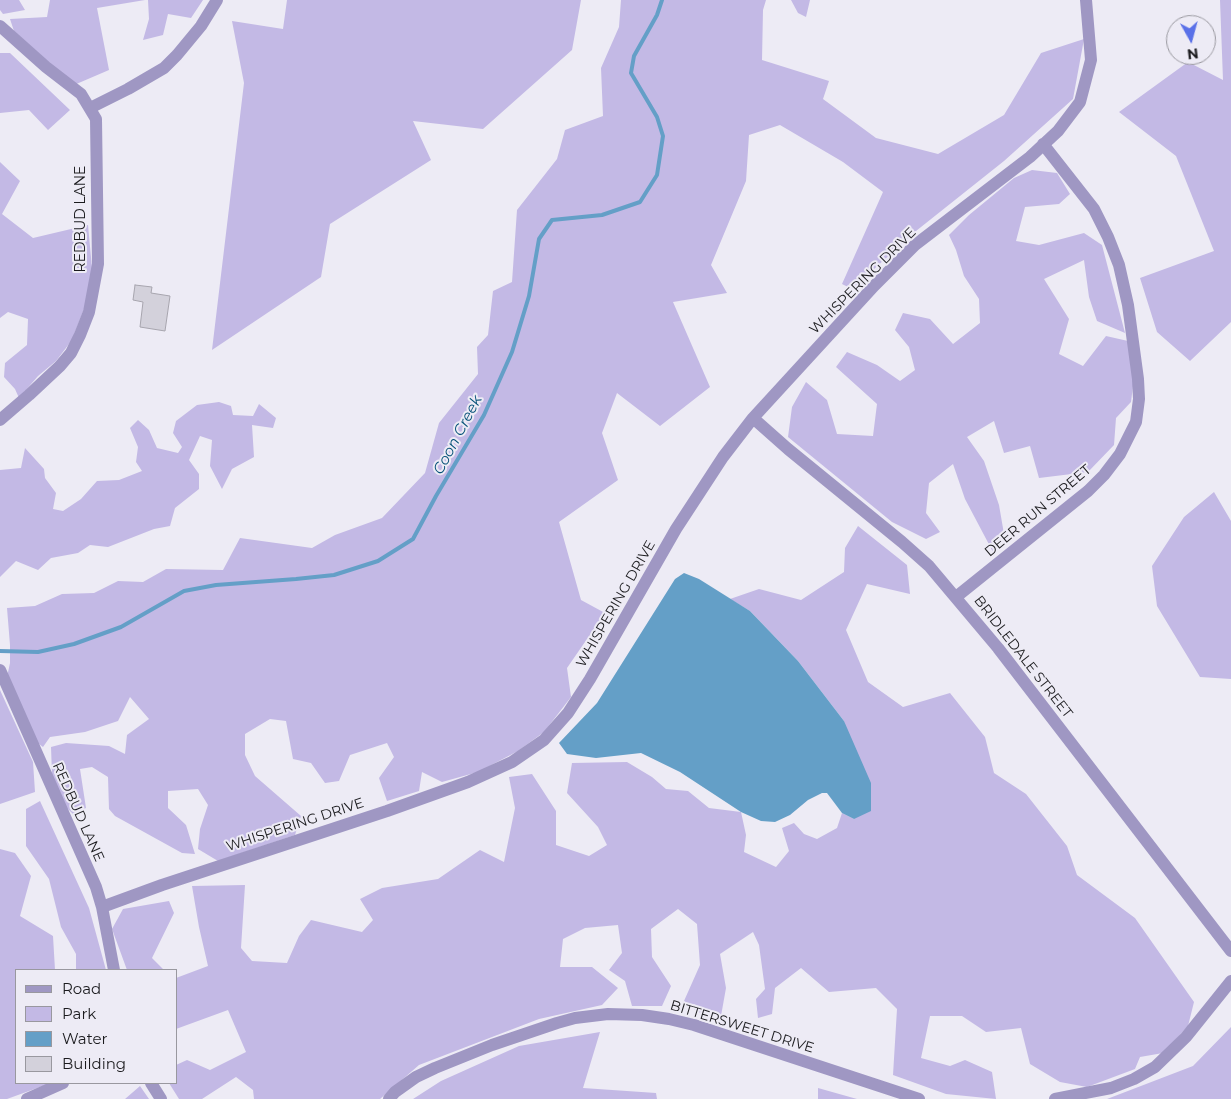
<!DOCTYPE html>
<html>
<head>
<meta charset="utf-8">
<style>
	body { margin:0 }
	#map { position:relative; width:1231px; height:1099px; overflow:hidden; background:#edebf5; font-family:Montserrat,sans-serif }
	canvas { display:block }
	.legend { position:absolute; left:15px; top:969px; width:162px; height:115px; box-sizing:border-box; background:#edebf5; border:1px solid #99989f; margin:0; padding:6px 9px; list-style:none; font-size:15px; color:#1b1b1e }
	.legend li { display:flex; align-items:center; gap:10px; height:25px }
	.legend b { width:25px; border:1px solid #99989f }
	.north { position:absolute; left:1166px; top:15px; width:50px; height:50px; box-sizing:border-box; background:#edebf5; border:1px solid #99989f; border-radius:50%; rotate:173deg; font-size:14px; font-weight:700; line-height:20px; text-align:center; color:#1b1b1e }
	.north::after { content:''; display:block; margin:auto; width:18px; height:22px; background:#5a71e8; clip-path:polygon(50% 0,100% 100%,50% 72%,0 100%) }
</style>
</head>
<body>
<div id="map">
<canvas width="1231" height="1099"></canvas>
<ul class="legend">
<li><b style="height:6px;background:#9f97c3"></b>Road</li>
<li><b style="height:14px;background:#c3b9e5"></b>Park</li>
<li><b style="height:14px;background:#649fc7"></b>Water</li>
<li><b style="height:14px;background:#d3d1db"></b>Building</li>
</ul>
<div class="north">N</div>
</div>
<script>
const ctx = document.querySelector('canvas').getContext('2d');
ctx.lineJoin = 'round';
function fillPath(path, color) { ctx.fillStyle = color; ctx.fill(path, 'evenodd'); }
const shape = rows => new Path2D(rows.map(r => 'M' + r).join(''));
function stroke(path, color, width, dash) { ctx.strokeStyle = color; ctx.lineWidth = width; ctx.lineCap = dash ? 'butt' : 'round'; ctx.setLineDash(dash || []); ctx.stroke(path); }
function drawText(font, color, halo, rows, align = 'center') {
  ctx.font = font + ' Montserrat,sans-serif'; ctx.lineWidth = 4; ctx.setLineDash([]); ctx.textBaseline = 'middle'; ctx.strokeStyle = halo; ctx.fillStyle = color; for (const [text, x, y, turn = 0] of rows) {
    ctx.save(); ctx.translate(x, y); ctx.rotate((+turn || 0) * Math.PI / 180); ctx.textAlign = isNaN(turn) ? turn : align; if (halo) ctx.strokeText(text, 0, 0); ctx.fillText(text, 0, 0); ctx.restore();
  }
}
const green = shape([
	[0,0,19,0,25,10,3,14,0,10],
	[50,0,145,0,97,8,109,70,74,85,14,31,10,19,47,17],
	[148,0,203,0,191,18,168,14,163,35,143,40,149,19],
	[287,0,581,0,572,50,483,129,413,121,431,160,330,224,321,277,212,350,244,83,232,21,283,29],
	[621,0,766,0,763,10,762,60,829,81,823,99,876,138,938,154,1004,115,1041,53,1084,39,1073,99,1004,161,916,231,852,289,842,284,883,192,843,162,780,125,749,135,746,181,711,265,727,293,673,302,710,387,660,426,617,393,602,433,618,480,559,522,581,600,605,613,567,668,571,697,544,732,518,751,478,772,442,782,422,772,419,791,387,801,379,778,394,757,387,743,350,755,339,781,325,783,311,763,293,759,286,721,270,719,245,734,245,755,255,776,301,816,295,835,218,861,198,849,200,829,208,805,198,789,168,791,168,808,186,825,195,854,182,853,115,816,109,809,108,777,92,767,80,769,86,808,73,814,63,804,52,774,51,747,66,743,109,746,125,754,127,735,149,719,130,697,118,721,85,732,50,737,43,747,35,741,7,677,10,663,10,645,7,608,35,606,62,594,94,593,118,581,143,582,166,569,223,570,240,538,312,548,335,535,382,518,425,473,439,423,478,374,477,347,488,335,493,291,512,282,517,210,557,159,565,130,603,116,601,68,619,27],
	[791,0,810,0,806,17,798,13],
	[1220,0,1231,0,1231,322,1190,361,1157,332,1140,278,1214,251,1176,156,1119,112,1188,62,1223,80],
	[0,53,10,53,70,110,48,130,29,110,0,113],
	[0,162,20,181,2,214,33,238,88,225,92,268,87,301,72,340,56,361,38,376,19,398,15,389,4,377,5,363,27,345,28,319,8,312,0,318],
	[1032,170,1057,173,1070,194,1059,204,1025,207,1016,241,1039,245,1084,233,1102,245,1125,333,1097,321,1089,297,1084,260,1044,279,1069,319,1059,354,1083,366,1106,336,1128,341,1134,378,1131,402,1116,418,1114,445,1088,472,1039,478,1030,446,1004,453,994,421,967,437,984,461,999,505,1004,534,993,552,965,499,953,464,929,483,926,513,940,532,926,539,892,522,788,437,792,407,806,382,827,400,837,434,873,436,877,404,836,367,847,352,877,365,900,381,915,370,909,347,895,330,903,313,930,319,953,344,980,323,979,299,964,276,956,250,949,235,969,215,1014,178],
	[219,402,231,406,233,415,253,416,259,404,276,418,273,428,252,425,254,457,232,469,222,489,210,466,212,440,200,436,189,460,199,474,199,489,175,508,170,526,154,529,108,547,90,545,78,553,51,558,38,570,16,561,0,577,0,470,21,468,25,448,44,469,45,478,56,493,53,509,63,511,81,499,97,481,119,480,142,471,136,462,138,447,130,428,138,420,149,430,157,448,178,453,182,447,173,433,176,421,197,405],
	[1214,492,1231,521,1231,679,1200,677,1157,606,1152,566,1184,517],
	[858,526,907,565,910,594,867,584,846,630,868,682,903,707,950,693,985,737,994,773,1026,794,1067,846,1077,875,1135,918,1194,1002,1188,1026,1163,1053,1140,1057,1135,1069,1087,1087,1060,1082,1030,1064,1021,1028,986,1032,962,1016,930,1016,921,1058,950,1066,965,1060,992,1072,996,1099,946,1094,893,1075,897,1009,876,988,829,992,801,968,775,988,772,1014,758,1018,756,999,765,989,759,945,753,932,720,954,726,988,721,1016,697,1012,684,1001,700,965,697,924,678,909,651,929,652,957,671,986,662,1006,632,1006,625,981,609,970,622,953,618,925,585,928,563,939,560,967,592,967,618,988,602,1005,539,1019,419,1065,380,1099,254,1099,253,1090,236,1077,202,1099,179,1099,169,1083,176,1083,176,1065,187,1060,210,1070,246,1052,228,1010,176,1029,176,978,208,966,199,927,192,886,245,885,241,948,252,961,287,963,299,936,311,920,362,932,373,920,360,899,382,888,438,879,480,850,504,862,515,808,509,777,532,774,556,811,556,845,589,856,607,845,598,827,567,793,572,763,627,762,652,777,666,789,688,791,709,808,741,812,746,835,744,852,776,867,789,851,782,828,794,823,804,834,817,839,837,828,842,813,854,819,844,721,798,661,750,611,730,599,759,589,801,600,844,572,845,548],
	[0,690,33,762,35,792,0,804],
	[40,801,89,908,106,970,76,970,76,954,61,927,49,879,26,846,26,809],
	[0,849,15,853,31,876,20,916,53,936,55,970,16,970,16,1083,51,1083,7,1099,0,1099],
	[169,901,174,913,152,958,164,970,127,970,112,929,123,909],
	[1231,1027,1231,1099,1107,1099,1193,1066],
	[600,1032,583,1088,656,1093,657,1099,413,1099,441,1081,519,1046],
	[140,1086,149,1099,125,1099],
	[818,1088,857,1099,818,1099]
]);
const water = shape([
	[684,573,699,579,750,611,798,661,844,721,871,783,871,811,854,819,842,813,827,793,822,793,808,800,790,815,775,822,761,821,741,812,680,772,641,753,596,758,567,754,559,743,597,703,675,579]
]);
const stream = shape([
	[0,651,38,652,74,644,121,627,184,591,216,585,296,579,334,575,378,561,413,539,436,496,484,415,512,352,529,296,539,239,552,220,602,215,640,202,657,175,663,136,657,117,631,73,634,56,657,15,662,0]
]);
const building = shape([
	[135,285,152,287,151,293,170,296,165,331,140,327,143,302,133,300,135,285]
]);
const minor = shape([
	[0,26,46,67,81,94,96,119,98,264,89,312,80,335,71,353,60,366,29,395,0,420],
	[90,108,128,89,164,68,177,55,201,26,217,0],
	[753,418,788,449,902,542,929,566,998,648,1231,951],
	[956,597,1088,491,1104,475,1120,454,1136,422,1139,399,1138,379,1128,305,1119,265,1108,237,1094,209,1043,144],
	[0,670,96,887,102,907,114,970],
	[102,907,162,885,387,811,468,782,512,762,544,740,568,713,590,679,676,529,723,457,753,418,874,286,915,245,1030,157,1058,131,1080,102,1091,60,1086,0],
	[151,1083,161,1099],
	[27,1099,63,1083],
	[389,1099,395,1092,416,1077,435,1068,492,1045,557,1023,575,1018,608,1014,642,1015,669,1019,694,1025,919,1099],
	[1055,1099,1111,1088,1134,1079,1155,1067,1186,1037,1231,981]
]);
const streetNames = [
	["REDBUD LANE",81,219,-90],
	["WHISPERING DRIVE",863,281,-45],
	["DEER RUN STREET",1038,511,-40],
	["WHISPERING DRIVE",616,604,-60],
	["BRIDLEDALE STREET",1023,657,52],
	["REDBUD LANE",78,812,66],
	["WHISPERING DRIVE",295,825,-18],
	["BITTERSWEET DRIVE",742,1027,17]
];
const waterNames = [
	["Coon Creek",458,435,-62]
];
fillPath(green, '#c3b9e5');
fillPath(water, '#649fc7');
stroke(stream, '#649fc7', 4);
fillPath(building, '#d3d1db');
stroke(building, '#a7a5ae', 1);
stroke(minor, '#9f97c3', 12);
drawText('14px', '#1b1b1e', '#edebf5', streetNames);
drawText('italic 15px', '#055178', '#edebf5', waterNames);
</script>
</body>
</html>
